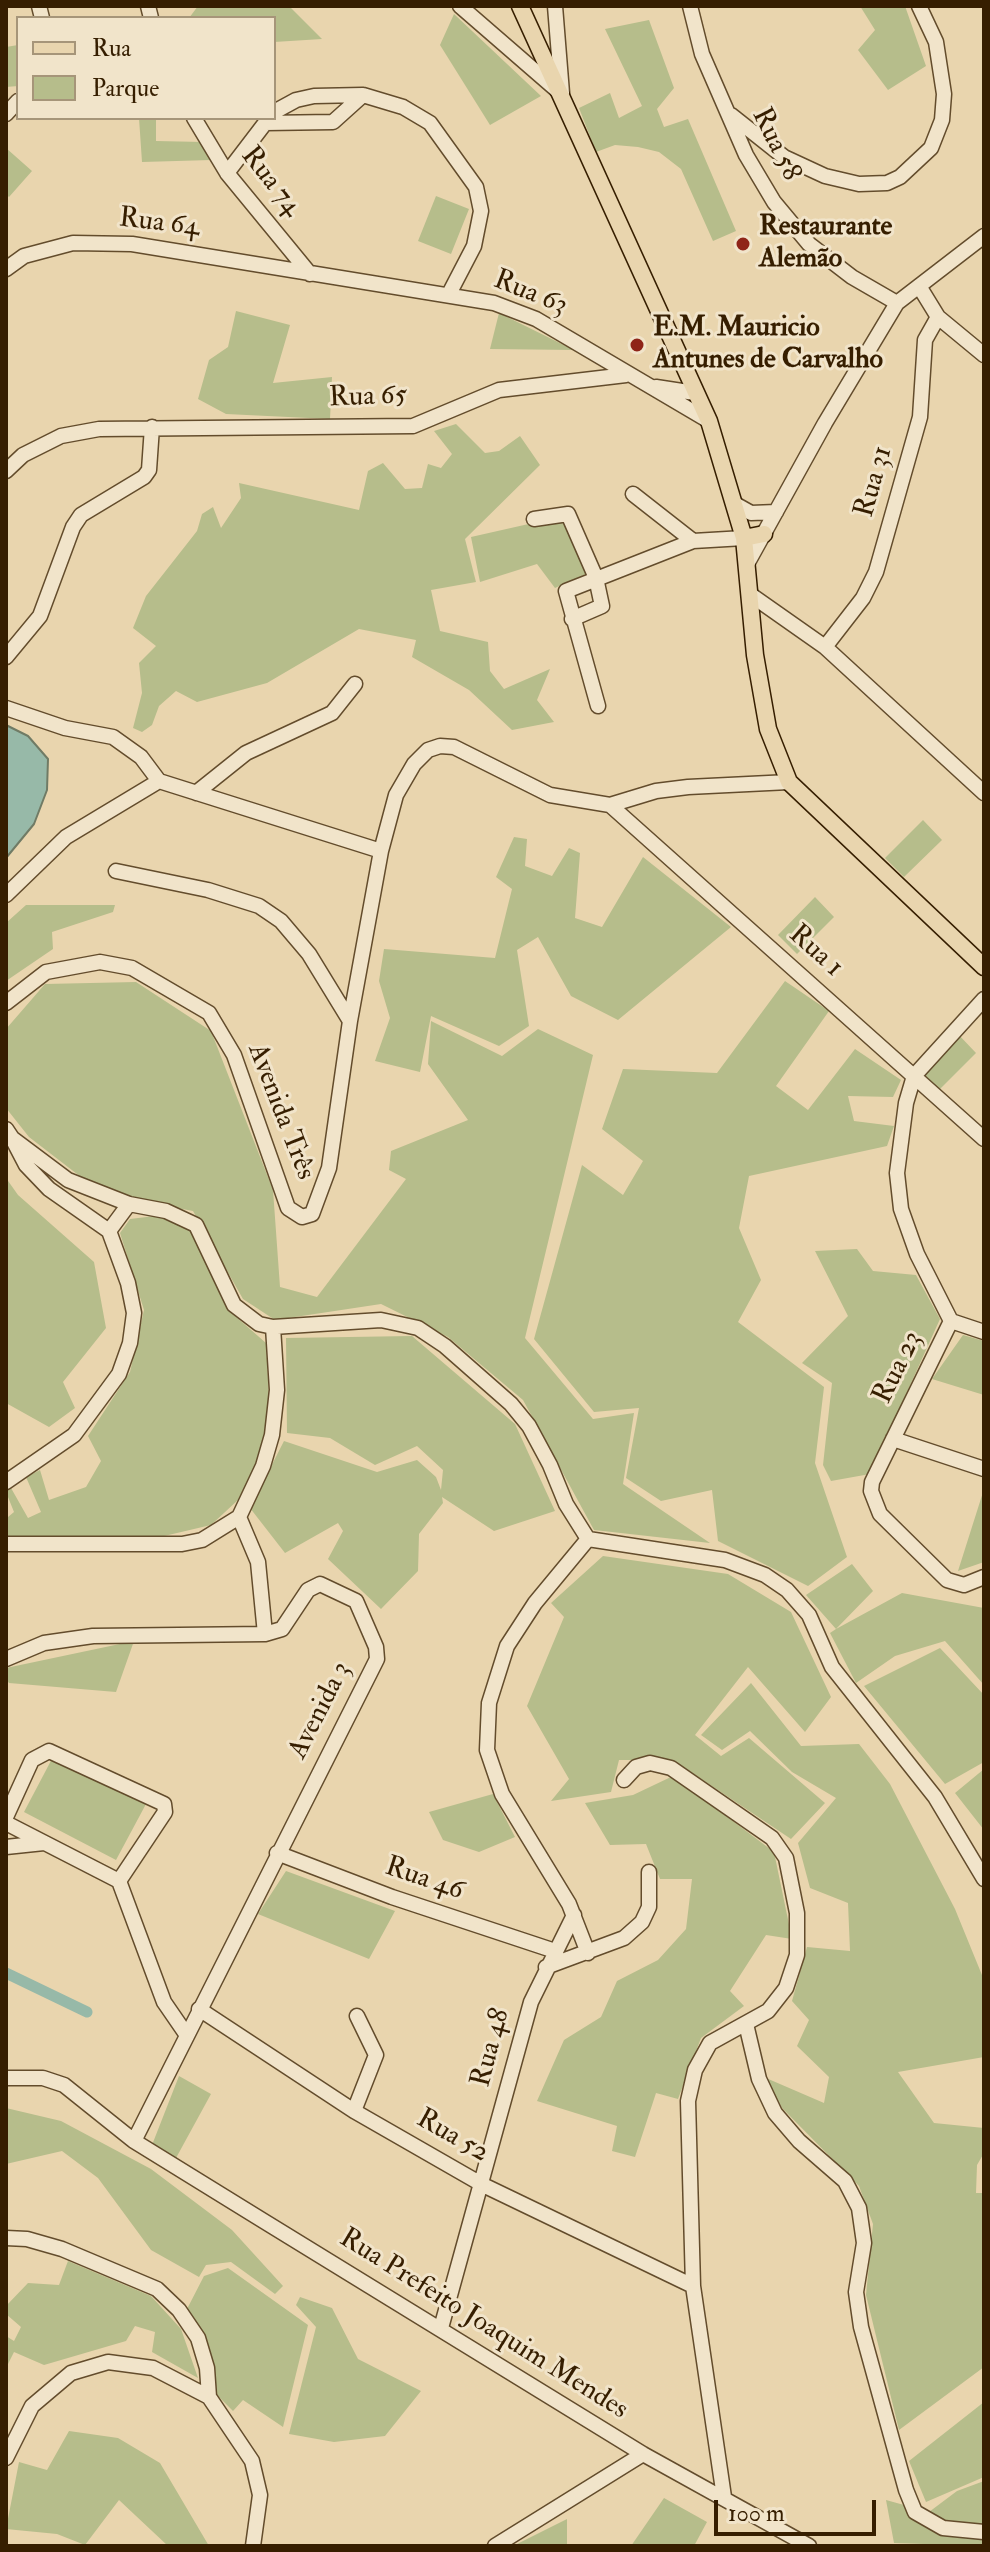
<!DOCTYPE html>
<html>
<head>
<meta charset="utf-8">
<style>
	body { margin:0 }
	#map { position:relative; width:990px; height:2552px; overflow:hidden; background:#e9d5ae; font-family:"IM FELL Double Pica",serif }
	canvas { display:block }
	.frame { position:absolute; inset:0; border:8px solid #361e00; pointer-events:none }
	.legend { position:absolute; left:16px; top:16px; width:260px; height:104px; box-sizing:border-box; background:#f1e4ca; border:2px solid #a69579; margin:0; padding:10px 14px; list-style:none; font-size:24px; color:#361e00 }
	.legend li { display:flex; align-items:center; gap:16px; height:40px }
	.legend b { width:40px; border:2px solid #a69579 }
	.scale { position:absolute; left:714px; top:2500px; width:162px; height:36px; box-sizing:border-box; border:4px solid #361e00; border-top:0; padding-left:10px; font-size:24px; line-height:28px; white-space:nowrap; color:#361e00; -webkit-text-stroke:6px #f1e4ca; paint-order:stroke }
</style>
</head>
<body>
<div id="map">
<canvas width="990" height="2552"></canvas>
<div class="frame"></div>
<ul class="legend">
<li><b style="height:10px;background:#e9d5ae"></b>Rua</li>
<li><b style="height:22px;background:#b6bd8b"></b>Parque</li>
</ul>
<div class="scale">100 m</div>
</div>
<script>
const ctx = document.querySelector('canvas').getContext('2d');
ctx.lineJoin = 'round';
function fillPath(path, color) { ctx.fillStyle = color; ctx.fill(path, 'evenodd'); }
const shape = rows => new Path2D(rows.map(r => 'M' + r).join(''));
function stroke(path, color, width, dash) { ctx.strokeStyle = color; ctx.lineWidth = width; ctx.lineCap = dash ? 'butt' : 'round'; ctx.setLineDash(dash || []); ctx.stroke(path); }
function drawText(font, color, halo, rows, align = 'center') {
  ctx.font = font + ' "IM FELL Double Pica",serif'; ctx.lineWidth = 6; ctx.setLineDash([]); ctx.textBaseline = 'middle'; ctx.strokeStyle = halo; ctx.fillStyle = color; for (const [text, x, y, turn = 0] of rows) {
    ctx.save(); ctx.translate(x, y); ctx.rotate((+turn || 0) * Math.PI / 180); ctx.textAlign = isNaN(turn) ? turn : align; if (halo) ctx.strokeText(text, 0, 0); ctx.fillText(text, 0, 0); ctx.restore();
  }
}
const green = shape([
	[198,6,289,6,322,39,274,42,274,18,189,18],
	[860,6,905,6,926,66,888,90,858,50,875,30],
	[454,14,541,96,490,125,440,45],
	[649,20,674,88,657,109,664,127,688,119,736,231,713,241,681,169,659,152,638,147,615,145,596,152,579,108,610,93,619,118,642,106,605,29],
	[18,45,18,86,6,87,6,47],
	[139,118,156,118,156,141,203,142,211,160,142,162],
	[6,148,32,171,9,197,6,194],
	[436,196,469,209,451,254,418,241],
	[236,311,290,325,273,383,332,377,330,419,226,414,198,399,209,360,228,347],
	[499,313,574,350,490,349],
	[456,424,485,453,499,451,520,436,540,465,465,539,476,582,431,590,440,631,488,642,490,671,504,689,550,669,537,700,554,722,512,730,469,690,412,657,416,640,359,629,267,683,197,702,176,691,159,706,152,725,142,732,133,728,142,693,139,663,156,646,133,628,146,596,197,531,202,514,213,507,221,528,241,498,239,483,359,510,368,471,383,463,405,489,422,488,428,464,441,468,452,454,434,431],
	[564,516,586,574,555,588,537,564,480,582,471,537],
	[923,820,942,840,904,877,885,858],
	[514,837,527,839,525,866,552,876,569,848,580,853,575,918,602,927,643,857,731,927,618,1020,571,996,538,937,517,950,529,1026,499,1046,431,1016,420,1072,375,1061,390,1018,379,981,384,949,495,958,512,889,496,877],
	[815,897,834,917,797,954,778,935],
	[26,905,115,905,113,912,52,932,53,949,6,981,6,923],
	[785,981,829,1011,776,1086,808,1110,855,1049,901,1080,893,1097,848,1096,854,1121,894,1126,887,1146,749,1176,739,1228,761,1280,738,1322,824,1387,815,1463,847,1557,808,1586,718,1541,712,1490,661,1501,626,1478,639,1408,594,1412,534,1339,582,1165,623,1195,643,1161,602,1129,623,1069,717,1073],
	[136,982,211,1031,273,1190,280,1287,317,1297,406,1179,389,1170,391,1151,468,1120,428,1064,431,1021,502,1056,538,1029,593,1055,525,1338,593,1419,634,1413,623,1484,710,1543,594,1530,523,1400,448,1337,381,1304,275,1320,243,1299,193,1211,103,1194,29,1137,6,1108,6,1029,45,984],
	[957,1033,976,1053,939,1090,920,1071],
	[6,1178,18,1195,94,1262,106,1328,63,1382,75,1408,49,1427,6,1403],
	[163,1215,191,1230,227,1309,266,1343,270,1416,261,1453,238,1500,211,1525,160,1537,6,1536,8,1517,14,1512,6,1492,11,1488,28,1518,41,1512,26,1477,40,1470,49,1500,86,1487,101,1461,88,1436,130,1372,144,1310,120,1233,130,1219],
	[857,1249,873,1271,916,1275,940,1319,870,1474,831,1481,823,1465,832,1383,802,1363,848,1316,815,1251],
	[963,1335,984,1341,984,1395,932,1379],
	[412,1336,515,1424,555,1511,494,1531,442,1497,443,1503,419,1534,418,1571,381,1609,328,1559,343,1531,338,1523,285,1553,250,1508,284,1441,377,1472,417,1460,436,1477,441,1490,443,1470,417,1446,375,1465,330,1438,287,1433,286,1338],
	[984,1489,984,1562,958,1571],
	[603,1556,728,1574,791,1612,831,1697,805,1732,748,1667,695,1735,721,1756,749,1738,825,1803,791,1839,673,1760,619,1760,611,1792,551,1801,569,1779,527,1706,564,1617,551,1603],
	[852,1564,873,1591,836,1629,902,1593,984,1608,984,1685,945,1641,895,1656,856,1683,830,1633,836,1629,806,1595],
	[134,1641,116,1692,9,1683,6,1679,6,1668],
	[940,1648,984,1695,984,1762,945,1784,864,1686],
	[751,1683,801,1746,859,1744,890,1784,955,1909,984,1980,984,2057,898,2072,934,2123,984,2128,984,2153,977,2165,976,2193,984,2193,984,2367,899,2430,866,2295,873,2224,859,2186,782,2108,766,2078,824,2103,829,2077,797,2046,809,2020,792,2001,807,1947,850,1951,848,1903,810,1888,798,1843,836,1798,792,1772,750,1731,722,1750,701,1735],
	[54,1755,146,1804,116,1860,24,1812],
	[984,1769,984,1830,955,1793],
	[673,1776,774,1852,792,1939,766,1935,730,1991,744,2006,701,2038,678,2099,656,2093,635,2157,612,2151,617,2126,537,2101,564,2040,601,2017,617,1981,658,1960,686,1929,692,1879,660,1879,646,1844,610,1845,585,1803,633,1795],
	[493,1794,515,1837,479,1852,443,1840,429,1812],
	[286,1871,395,1911,369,1959,258,1914],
	[179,2076,211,2094,176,2158,152,2145],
	[6,2108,61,2121,151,2169,232,2230,283,2286,275,2294,231,2262,206,2265,199,2277,151,2250,98,2178,62,2151,6,2164],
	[68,2261,151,2296,181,2329,198,2378,152,2352,155,2332,135,2326,126,2341,44,2365,14,2352,6,2368,6,2336,14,2341,21,2327,6,2314,6,2306,28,2283,59,2285],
	[228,2268,308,2325,283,2427,243,2400,233,2411,216,2394,187,2309,204,2276],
	[300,2297,332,2308,358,2359,421,2391,385,2436,334,2442,289,2434,316,2327,296,2305],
	[984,2402,984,2477,926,2502,909,2461],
	[69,2431,118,2438,160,2463,209,2546,168,2546,119,2500,85,2545,57,2534,6,2529,19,2462,47,2470],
	[984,2481,984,2546,894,2543,886,2500,929,2512,957,2491],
	[664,2498,707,2522,694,2546,631,2546],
	[567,2519,567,2546,513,2546]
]);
const water = shape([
	[6,725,28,736,48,759,47,790,34,824,6,858,6,725]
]);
const canal = shape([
	[6,1973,87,2012]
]);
const minor = shape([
	[39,6,42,18],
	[148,6,151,18],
	[460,6,558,91],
	[555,6,562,93],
	[690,6,702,54,746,155,774,202,809,244,852,277,897,303],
	[274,112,296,100,314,96,363,95,403,107,430,123,476,187,481,211,474,246,449,294],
	[6,114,18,101],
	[731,115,784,157,825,176,859,184,887,183,900,177,931,148,942,120,944,94,936,42,919,6],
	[194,118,227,173,310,274],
	[265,123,333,122,363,95],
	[227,173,269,118],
	[6,269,24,256,73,243,132,244,494,303,536,319,709,421],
	[919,286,938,317,984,355],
	[656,387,695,393],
	[6,471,23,455,61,436,99,429,413,426,499,390,626,375],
	[633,494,693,541],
	[735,504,751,513,776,512],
	[534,519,568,514,596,578,602,606,572,619],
	[747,564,825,423,897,303,984,236],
	[751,595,825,647,984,793],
	[825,647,863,598,876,572,920,417,925,340,938,317],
	[6,657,40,616,73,527,81,515,144,477,149,470,152,427],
	[598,706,566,591,693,541,744,538],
	[6,708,65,728,113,737,141,757,159,781],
	[196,793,246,753,332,713,355,684],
	[610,805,984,1139],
	[116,871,208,890,259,906,281,921,309,954,350,1021],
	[6,895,66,837,159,781,381,851,396,795,414,764,428,750,440,746,454,747,550,795,610,805,656,791,688,787,789,782],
	[984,999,914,1076,906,1103,897,1173,901,1209,917,1254,951,1321,872,1482,871,1491,880,1514,947,1580,964,1585,984,1577],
	[6,1003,46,972,100,962,132,968,209,1013,234,1055,288,1208,302,1217,312,1214,329,1168,350,1021,381,851],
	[6,1129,12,1138,68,1180,129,1204,166,1211,196,1225,234,1305,259,1324,273,1327,381,1320,418,1328,445,1346,511,1404,529,1426,550,1465,566,1504,588,1539,725,1560,765,1575,787,1590,809,1615,832,1667,935,1797,984,1879],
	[14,1142,26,1165,49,1189,109,1231],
	[951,1321,984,1332],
	[893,1439,984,1469],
	[6,1482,74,1435,119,1374,130,1343,134,1313,128,1283,109,1231,129,1204],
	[239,1517,263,1466,272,1435,277,1390,273,1327],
	[6,1544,182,1544,202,1540,239,1517,258,1562,265,1634],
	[6,1659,44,1643,93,1636,265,1634,282,1629,308,1590,320,1584,356,1601,376,1647,377,1659,370,1673,134,2141],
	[624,1780,636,1767,650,1763,671,1768,772,1838,786,1858,797,1913,797,1955,786,1988,768,2011,710,2043,695,2070,688,2101,693,2286,724,2497],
	[6,1817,32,1760,49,1751,164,1804,165,1812,119,1881,164,2002,186,2034],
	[6,1823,119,1881],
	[6,1847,44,1843],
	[277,1853,392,1897,555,1951],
	[588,1953,569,1904,502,1794,487,1750,489,1703,507,1646,535,1603,588,1539],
	[546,1967,624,1938,642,1922,649,1907,649,1872],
	[199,2009,354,2111,483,2185,693,2286],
	[746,2024,759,2079,775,2113,799,2141,845,2181,859,2208,864,2243,856,2292,861,2327,906,2490,915,2512,943,2528,984,2532],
	[6,2078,43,2078,64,2085,134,2141,262,2220,643,2454,809,2546],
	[354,2111,376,2055,357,2016],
	[6,2238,27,2239,62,2249,157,2289,179,2310,198,2338,207,2368,209,2397],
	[441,2328,531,2002,574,1915],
	[6,2458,32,2406,71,2373,108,2362,153,2368,209,2397,252,2461,260,2495,253,2546],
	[495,2546,643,2454]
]);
const major = shape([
	[520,6,709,421,744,538,755,655,768,729,789,782,984,967],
	[744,538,764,534]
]);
const markers = [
	[743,244,8,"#8f2418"],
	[637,345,8,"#8f2418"]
];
const streetNames = [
	["Rua 58",775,145,64],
	["Rua 74",270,182,52],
	["Rua 64",159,224,7],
	["Rua 63",530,294,22],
	["Rua 65",368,398,-2],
	["Rua 31",875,482,-74],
	["Rua 1",815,952,42],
	["Avenida Três",280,1112,69],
	["Rua 23",899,1368,-64],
	["Avenida 3",321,1711,-63],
	["Rua 46",424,1880,19],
	["Rua 48",492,2048,-75],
	["Rua 52",452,2137,30],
	["Rua Prefeito Joaquim Mendes",483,2325,32]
];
const poiNames = [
	["Restaurante",759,228],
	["Alemão",759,260],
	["E.M. Mauricio",653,329],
	["Antunes de Carvalho",653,361]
];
fillPath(green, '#b6bd8b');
fillPath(water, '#97b9a8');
stroke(water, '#707b65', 2);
stroke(canal, '#97b9a8', 11);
stroke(minor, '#634c2c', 17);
stroke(major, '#361e00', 19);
stroke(minor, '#f1e4ca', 14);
stroke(major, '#e9d5ae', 16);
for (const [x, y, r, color] of markers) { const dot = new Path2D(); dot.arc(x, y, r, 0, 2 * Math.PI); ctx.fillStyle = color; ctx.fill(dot); stroke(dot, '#f1e4ca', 3); }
drawText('28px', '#361e00', '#f1e4ca', streetNames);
drawText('bold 28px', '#361e00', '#f1e4ca', poiNames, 'left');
</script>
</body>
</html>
